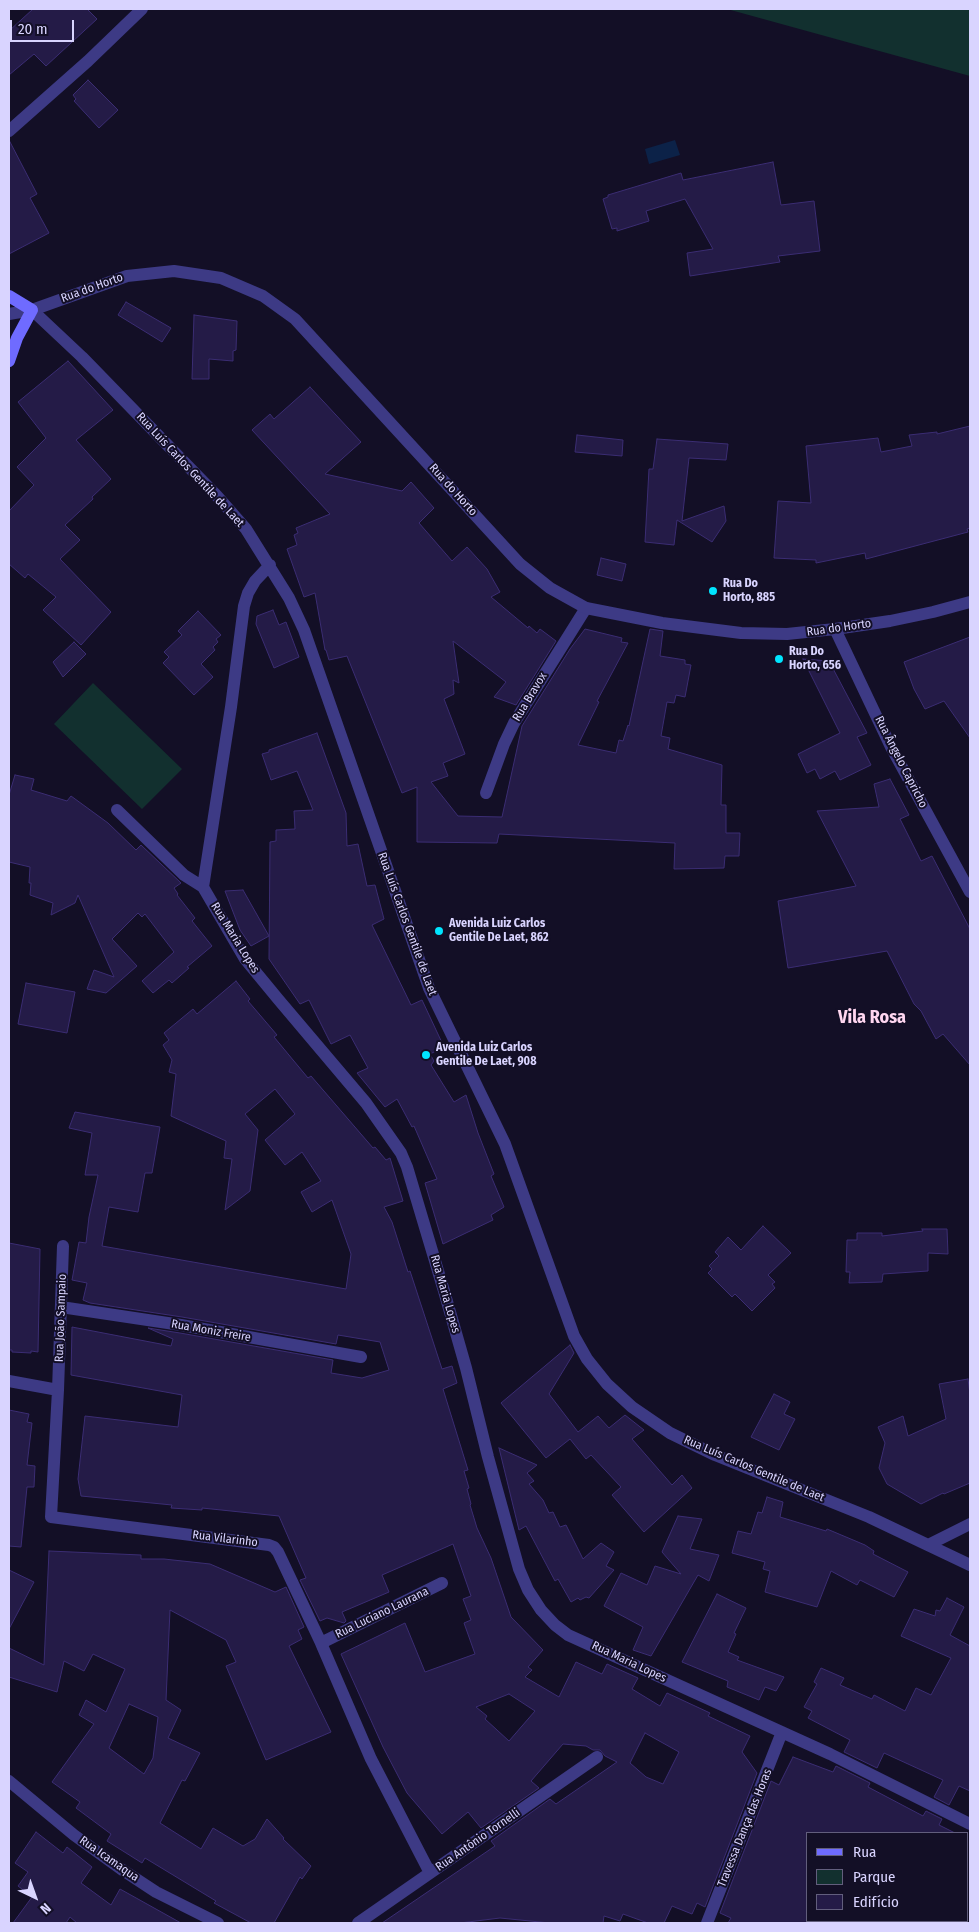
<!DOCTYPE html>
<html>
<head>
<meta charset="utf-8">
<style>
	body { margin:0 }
	#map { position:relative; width:979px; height:1932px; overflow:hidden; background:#130f26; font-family:"Fira Sans Condensed",sans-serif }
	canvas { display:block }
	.frame { position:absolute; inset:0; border:10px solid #d9d4ff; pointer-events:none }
	.legend { position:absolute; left:806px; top:1832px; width:162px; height:90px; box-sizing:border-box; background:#130f26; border:1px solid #625e7d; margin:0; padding:6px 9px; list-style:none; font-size:15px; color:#d9d4ff }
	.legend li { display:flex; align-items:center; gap:10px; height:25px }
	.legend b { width:25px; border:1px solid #625e7d }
	.north { position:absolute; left:10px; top:1872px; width:50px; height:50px; -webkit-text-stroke:4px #130f26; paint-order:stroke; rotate:138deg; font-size:14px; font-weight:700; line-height:20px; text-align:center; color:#d9d4ff }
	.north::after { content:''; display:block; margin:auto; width:18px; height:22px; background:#d9d4ff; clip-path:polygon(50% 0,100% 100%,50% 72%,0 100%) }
	.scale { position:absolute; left:10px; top:20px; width:64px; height:22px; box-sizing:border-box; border:2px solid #d9d4ff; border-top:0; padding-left:6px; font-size:15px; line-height:18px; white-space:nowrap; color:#d9d4ff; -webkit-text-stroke:4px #130f26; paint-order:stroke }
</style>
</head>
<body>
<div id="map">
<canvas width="979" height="1932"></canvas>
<div class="frame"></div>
<ul class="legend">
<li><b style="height:6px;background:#6f6bff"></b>Rua</li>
<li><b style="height:14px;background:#12302f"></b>Parque</li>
<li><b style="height:14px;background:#241b47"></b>Edifício</li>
</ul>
<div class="north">N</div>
<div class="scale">20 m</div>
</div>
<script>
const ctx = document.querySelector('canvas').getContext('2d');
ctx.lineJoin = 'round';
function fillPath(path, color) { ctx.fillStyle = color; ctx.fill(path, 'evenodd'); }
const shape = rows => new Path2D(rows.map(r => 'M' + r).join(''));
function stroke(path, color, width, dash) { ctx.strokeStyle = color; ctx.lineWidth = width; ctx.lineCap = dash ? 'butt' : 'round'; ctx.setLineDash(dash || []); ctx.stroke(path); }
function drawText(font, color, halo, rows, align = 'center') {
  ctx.font = font + ' "Fira Sans Condensed",sans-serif'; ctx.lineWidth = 4; ctx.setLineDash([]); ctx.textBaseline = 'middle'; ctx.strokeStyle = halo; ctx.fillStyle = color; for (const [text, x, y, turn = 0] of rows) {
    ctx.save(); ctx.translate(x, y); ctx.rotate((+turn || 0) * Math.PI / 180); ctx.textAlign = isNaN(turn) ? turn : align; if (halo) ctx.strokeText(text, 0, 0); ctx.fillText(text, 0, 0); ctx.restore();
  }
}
const green = shape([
	[727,9,970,9,970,76],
	[93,683,182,769,142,809,54,724]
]);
const water = shape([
	[675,140,680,155,649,164,645,149]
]);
const building = shape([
	[33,9,87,9,97,19,46,66,34,54,9,75,9,31,33,9],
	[88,80,118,110,99,128,74,101,76,99,73,95,88,80],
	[9,140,37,194,30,198,49,233,9,254,9,140],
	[773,162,781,205,814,201,820,251,778,256,780,262,690,276,687,253,713,249,685,199,646,211,649,221,617,231,617,228,612,229,603,199,608,197,608,195,681,173,683,180,773,162],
	[126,302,171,328,162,342,118,315,126,302],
	[194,315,237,321,236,350,233,351,233,361,209,359,209,379,192,379,194,315],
	[68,361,113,410,76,440,111,479,92,497,93,499,65,525,80,540,60,559,111,612,81,645,43,610,56,597,28,574,25,578,9,564,9,511,34,485,17,467,46,438,18,402,68,361],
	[310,387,361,442,325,474,402,491,411,482,434,508,419,523,452,561,467,547,487,569,500,592,491,597,528,628,529,626,537,633,540,629,556,641,516,705,494,697,506,682,453,641,459,683,453,680,454,694,444,699,465,754,443,763,448,776,431,782,458,816,502,817,522,726,570,649,585,629,622,638,621,642,628,643,597,701,599,702,578,745,616,753,619,740,623,741,628,725,629,726,650,629,663,631,660,656,685,660,685,664,691,665,685,697,676,695,674,703,667,702,661,736,670,738,668,749,722,765,721,805,726,805,726,833,740,833,739,856,725,856,724,868,674,869,675,843,499,834,497,843,417,842,417,787,402,793,347,656,329,660,326,650,325,650,315,593,304,597,287,549,297,545,294,535,298,533,296,528,330,514,252,430,270,414,274,419,310,387],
	[970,426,970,528,967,529,968,532,866,559,865,553,816,563,816,560,774,558,778,501,811,503,806,446,878,438,881,452,912,446,909,435,937,432,937,434,970,426],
	[577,435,623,440,622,456,575,452,577,435],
	[657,439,728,444,726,460,689,458,682,521,724,506,726,521,712,542,677,520,674,545,645,542,649,469,653,469,657,439],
	[601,558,626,564,622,581,597,575,601,558],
	[273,610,279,625,286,622,299,657,274,668,256,624,257,616,273,610],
	[198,611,221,635,216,639,218,642,213,647,215,650,201,664,213,677,194,695,163,663,169,657,164,652,182,635,178,631,198,611],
	[970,637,970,738,944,701,925,709,914,689,904,662,970,637],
	[74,642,86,654,63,677,53,662,74,642],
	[803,659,829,661,867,733,857,737,871,765,840,780,835,771,820,779,815,769,807,773,798,754,840,733,803,659],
	[317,733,346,813,347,846,358,844,367,886,375,885,384,919,372,925,411,1005,422,1000,444,1047,430,1054,434,1061,431,1065,454,1102,466,1095,478,1133,494,1174,491,1176,504,1207,491,1215,493,1220,443,1244,425,1183,437,1179,414,1126,412,1127,397,1099,385,1107,357,1073,368,1068,350,1035,331,1044,309,1000,300,1004,269,959,270,842,276,841,276,830,295,829,294,811,313,810,297,771,271,780,262,754,269,752,269,750,317,733],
	[15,775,34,779,31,790,67,801,71,796,108,823,136,850,141,845,181,883,174,888,178,894,177,895,195,918,192,921,212,946,187,967,189,968,172,983,169,980,153,993,142,981,174,952,145,914,142,917,138,913,112,939,137,966,106,993,87,989,94,970,114,977,78,895,75,903,51,915,53,903,30,895,31,883,29,883,30,867,9,862,9,795,15,775],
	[890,779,909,815,900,819,921,861,932,856,970,929,970,1065,943,1034,936,1039,921,1011,914,1004,887,951,788,968,778,901,856,886,817,811,879,807,874,784,890,779],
	[243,890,269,936,251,946,240,930,225,891,243,890],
	[236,981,250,999,248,1001,277,1035,274,1037,308,1078,311,1076,373,1148,375,1147,386,1160,390,1158,403,1201,384,1207,392,1222,408,1272,410,1271,442,1369,452,1366,457,1383,443,1389,468,1470,464,1471,469,1488,467,1489,471,1504,470,1505,477,1528,491,1558,511,1617,543,1650,528,1667,532,1670,525,1677,559,1697,576,1662,602,1674,607,1664,638,1678,632,1689,660,1706,667,1693,710,1713,708,1716,750,1736,742,1752,757,1773,705,1907,697,1903,692,1914,672,1906,664,1923,648,1923,623,1914,620,1921,604,1916,603,1923,550,1923,500,1918,460,1923,382,1923,495,1846,491,1841,550,1799,556,1804,617,1762,605,1756,600,1750,593,1750,586,1746,563,1744,531,1781,539,1788,481,1828,468,1812,442,1834,407,1793,383,1747,341,1654,405,1623,425,1672,475,1654,464,1623,471,1620,463,1599,471,1596,453,1544,382,1575,389,1592,342,1612,346,1621,344,1623,327,1618,320,1621,300,1580,306,1578,279,1516,202,1508,202,1510,171,1508,172,1505,81,1496,78,1479,85,1416,178,1427,182,1395,71,1375,72,1327,171,1346,173,1339,148,1328,180,1333,333,1360,331,1373,362,1378,389,1370,380,1342,338,1335,336,1344,182,1317,90,1303,83,1300,87,1283,72,1280,79,1242,86,1243,89,1217,98,1175,85,1175,92,1133,69,1128,75,1112,160,1127,152,1173,145,1173,138,1212,109,1207,102,1246,346,1289,351,1254,332,1200,312,1212,301,1192,321,1181,302,1152,285,1165,265,1140,295,1114,275,1089,245,1114,258,1130,250,1191,225,1210,232,1159,224,1158,226,1141,171,1116,176,1074,169,1072,172,1060,163,1045,169,1040,164,1033,193,1009,197,1014,236,981],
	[509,1694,535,1711,509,1741,485,1719,487,1716,476,1707,509,1694],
	[645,1733,679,1752,663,1784,646,1777,630,1763,645,1733],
	[26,983,75,992,67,1033,18,1024,26,983],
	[763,1226,791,1253,768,1275,775,1282,772,1284,775,1288,752,1311,735,1294,732,1297,708,1273,712,1269,709,1266,719,1256,715,1252,728,1237,741,1250,763,1226],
	[922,1229,947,1229,948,1254,928,1253,928,1271,883,1274,882,1282,849,1283,850,1272,846,1272,847,1240,857,1240,857,1233,882,1233,882,1236,923,1231,922,1229],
	[9,1243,40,1249,38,1352,31,1351,31,1353,12,1352,12,1350,9,1350,9,1243],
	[570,1345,574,1353,549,1394,578,1432,598,1416,609,1428,625,1415,644,1430,632,1439,672,1485,682,1475,692,1488,644,1532,612,1495,621,1487,591,1455,586,1459,570,1439,546,1458,501,1403,570,1345],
	[968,1379,970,1394,970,1483,944,1494,943,1493,921,1504,887,1484,879,1468,885,1443,878,1427,903,1416,908,1436,946,1419,939,1384,968,1379],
	[774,1394,790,1402,784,1414,795,1419,779,1450,751,1437,774,1394],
	[9,1410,29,1414,27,1422,32,1423,27,1465,35,1466,34,1487,27,1487,21,1547,9,1546,9,1410],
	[499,1448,537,1465,527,1473,534,1481,529,1484,543,1500,549,1513,553,1512,560,1527,566,1525,583,1559,601,1543,614,1552,606,1566,614,1570,589,1598,586,1597,580,1600,578,1598,571,1602,558,1579,555,1581,526,1526,519,1530,499,1448],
	[767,1497,783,1502,780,1517,826,1531,827,1529,865,1545,874,1551,873,1554,908,1572,894,1597,860,1580,857,1585,831,1571,817,1607,765,1592,770,1571,763,1569,765,1562,732,1553,738,1531,751,1534,758,1512,762,1513,767,1497],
	[678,1516,702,1519,690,1549,719,1555,709,1581,698,1575,651,1656,633,1650,643,1627,604,1606,621,1573,647,1585,655,1566,681,1574,662,1552,678,1516],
	[49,1551,141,1555,141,1559,164,1559,210,1564,275,1592,286,1587,304,1627,298,1630,302,1639,289,1646,331,1732,266,1760,226,1666,236,1662,226,1640,170,1610,166,1700,181,1710,168,1738,200,1753,185,1781,182,1780,160,1823,201,1849,213,1828,243,1846,255,1839,267,1819,284,1838,283,1839,311,1866,302,1879,300,1877,274,1923,251,1923,214,1903,216,1901,145,1858,142,1863,107,1841,111,1834,76,1808,80,1802,52,1782,94,1724,79,1715,86,1700,106,1712,125,1669,93,1654,84,1671,64,1661,57,1692,9,1677,9,1648,44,1665,49,1551],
	[129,1704,158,1717,153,1758,144,1774,109,1748,129,1704],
	[9,1570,34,1582,9,1629,9,1570],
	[717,1594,746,1608,734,1633,736,1634,728,1652,739,1657,737,1660,784,1677,776,1691,765,1687,759,1700,727,1687,728,1681,682,1662,717,1594],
	[947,1598,964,1607,950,1635,970,1646,970,1791,959,1786,949,1805,934,1797,943,1780,884,1753,877,1768,844,1752,850,1740,808,1718,812,1711,804,1707,817,1684,814,1682,821,1668,844,1678,840,1685,872,1699,874,1695,905,1711,916,1688,931,1695,951,1658,901,1636,914,1609,935,1616,936,1610,940,1611,947,1598],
	[793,1757,833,1772,836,1766,870,1783,868,1787,923,1816,926,1811,942,1819,939,1825,955,1833,808,1833,808,1923,728,1923,731,1918,720,1913,771,1781,779,1785,793,1757],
	[36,1832,63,1853,67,1847,92,1867,81,1883,111,1905,120,1889,181,1923,77,1923,70,1917,66,1923,13,1923,32,1897,18,1886,28,1872,15,1863,36,1832]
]);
const minor = shape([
	[9,131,88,61,142,9],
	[32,310,82,357,217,496,246,529,289,598,304,630,429,988,505,1144,574,1336,587,1359,607,1384,632,1407,670,1433,715,1455,869,1517,970,1565],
	[270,565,255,581,248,593,244,606,231,707,203,887,245,959,278,999,366,1103,401,1153,407,1167,444,1291,466,1368,488,1457,519,1569,528,1590,541,1610,555,1625,568,1635,830,1754,970,1824],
	[835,629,891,747,970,892],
	[486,793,504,744,514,723,586,608],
	[117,810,184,875,203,887],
	[63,1246,58,1390,51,1517,269,1545,274,1547,278,1552,321,1643,371,1759,430,1873],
	[61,1307,181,1325,361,1357],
	[9,1381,58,1390],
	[928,1545,970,1524],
	[321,1643,442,1583],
	[9,1781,74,1835,121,1869,156,1892,218,1923],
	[358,1923,597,1757],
	[707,1923,782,1732]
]);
const tertiary = shape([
	[9,314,32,310,127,276,174,271,221,278,263,296,295,319,520,564,550,588,586,608,662,623,741,633,787,634,835,629,890,621,933,612,970,602]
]);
const secondary = shape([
	[9,296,32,310,17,338,9,361]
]);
const markers = [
	[713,591,5,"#00e5ff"],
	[779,659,5,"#00e5ff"],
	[439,931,5,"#00e5ff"],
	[426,1055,5,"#00e5ff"]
];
const streetNames = [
	["Rua do Horto",92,288,-20],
	["Rua Luís Carlos Gentile de Laet",190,470,47],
	["Rua do Horto",453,490,48],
	["Rua do Horto",839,628,-8],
	["Rua Bravox",530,697,-59],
	["Rua Ângelo Capricho",901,762,63],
	["Rua Luís Carlos Gentile de Laet",407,924,70],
	["Rua Maria Lopes",235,938,58],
	["Rua Maria Lopes",445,1294,74],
	["Rua João Sampaio",61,1318,-88],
	["Rua Moniz Freire",211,1331,10],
	["Rua Luís Carlos Gentile de Laet",754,1469,23],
	["Rua Vilarinho",225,1539,7],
	["Rua Luciano Laurana",382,1613,-26],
	["Rua Maria Lopes",629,1662,25],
	["Travessa Dança das Horas",745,1828,-68],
	["Rua Antônio Tornelli",478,1840,-35],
	["Rua Icamaqua",109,1859,35]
];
const poiNames = [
	["Rua Do",723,584],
	["Horto, 885",723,598],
	["Rua Do",789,652],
	["Horto, 656",789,666],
	["Avenida Luiz Carlos",449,924],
	["Gentile De Laet, 862",449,938],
	["Avenida Luiz Carlos",436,1048],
	["Gentile De Laet, 908",436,1062]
];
const districtNames = [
	["Vila Rosa",872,1018]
];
fillPath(green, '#12302f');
fillPath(water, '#0c2248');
fillPath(building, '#241b47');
stroke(building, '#3b2d73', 1);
stroke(minor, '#3d3a85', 12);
stroke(tertiary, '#3d3a85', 12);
stroke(secondary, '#6f6bff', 12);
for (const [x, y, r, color] of markers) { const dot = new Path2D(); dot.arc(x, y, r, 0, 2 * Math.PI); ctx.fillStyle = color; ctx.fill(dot); stroke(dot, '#130f26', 2); }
drawText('12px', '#d9d4ff', '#130f26', streetNames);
drawText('bold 12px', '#d9d4ff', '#130f26', poiNames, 'left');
drawText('bold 18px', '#ffd6f0', '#130f26', districtNames);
</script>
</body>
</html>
